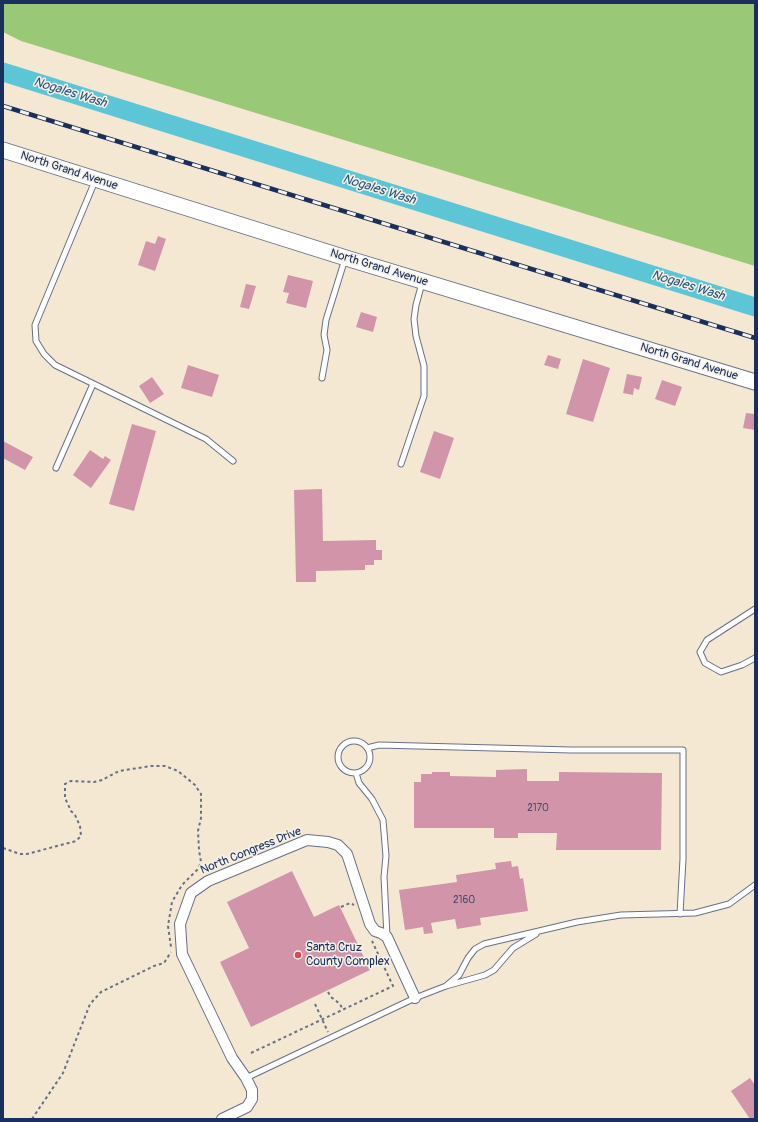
<!DOCTYPE html>
<html>
<head>
<meta charset="utf-8">
<style>
	body { margin:0 }
	#map { position:relative; width:758px; height:1122px; overflow:hidden; background:#f4e8d3; font-family:Pangolin,sans-serif }
	canvas { display:block }
	.frame { position:absolute; inset:0; border:4px solid #1b2f5e; pointer-events:none }
</style>
</head>
<body>
<div id="map">
<canvas width="758" height="1122"></canvas>
<div class="frame"></div>
</div>
<script>
const ctx = document.querySelector('canvas').getContext('2d');
ctx.lineJoin = 'round';
function fillPath(path, color) { ctx.fillStyle = color; ctx.fill(path, 'evenodd'); }
const shape = rows => new Path2D(rows.map(r => 'M' + r).join(''));
function stroke(path, color, width, dash) { ctx.strokeStyle = color; ctx.lineWidth = width; ctx.lineCap = dash ? 'butt' : 'round'; ctx.setLineDash(dash || []); ctx.stroke(path); }
function drawText(font, color, halo, rows, align = 'center') {
  ctx.font = font + ' Pangolin,sans-serif'; ctx.lineWidth = 3; ctx.setLineDash([]); ctx.textBaseline = 'middle'; ctx.strokeStyle = halo; ctx.fillStyle = color; for (const [text, x, y, turn = 0] of rows) {
    ctx.save(); ctx.translate(x, y); ctx.rotate((+turn || 0) * Math.PI / 180); ctx.textAlign = isNaN(turn) ? turn : align; if (halo) ctx.strokeText(text, 0, 0); ctx.fillText(text, 0, 0); ctx.restore();
  }
}
const green = shape([
	[3,3,755,3,755,266,21,41,3,32]
]);
const river = shape([
	[3,72,755,307]
]);
const building = shape([
	[158,236,166,239,155,271,138,265,146,241,155,244],
	[288,275,313,281,306,308,286,303,289,293,283,292],
	[246,284,256,286,249,309,240,307],
	[361,312,377,317,373,332,356,327],
	[548,355,561,359,558,369,544,365],
	[583,359,610,368,593,422,566,414],
	[188,365,219,375,212,397,181,388],
	[627,374,642,377,639,390,634,388,633,395,623,393],
	[152,377,164,394,150,403,139,386],
	[662,380,682,387,675,406,655,399],
	[746,413,755,414,755,430,743,428],
	[132,424,156,431,134,511,109,504],
	[434,431,454,438,440,479,420,472],
	[3,441,33,457,25,470,3,458],
	[90,450,103,459,105,456,111,460,91,488,73,475],
	[322,489,323,541,376,540,376,550,382,550,382,560,374,560,374,565,365,565,365,570,316,571,316,582,296,582,294,490],
	[527,769,527,781,559,781,559,772,662,773,661,850,556,850,557,833,518,833,518,838,494,838,494,828,414,828,414,782,421,782,421,774,432,774,432,772,450,772,450,776,496,777,496,770],
	[511,861,512,867,518,866,520,879,523,878,528,911,480,918,481,925,457,929,455,919,431,923,433,933,424,934,423,927,405,930,399,890,457,882,456,875,496,869,495,863],
	[292,871,314,917,339,905,370,970,251,1027,220,962,249,948,227,902],
	[750,1078,755,1085,755,1119,750,1119,731,1091]
]);
const path = shape([
	[3,848,20,854,27,854,76,841,81,836,80,826,75,815,71,811,65,798,65,784,71,781,94,782,102,780,119,771,151,766,165,766,178,771,195,785,201,794,201,818,198,831,199,850,201,862,198,869,182,885,172,902,168,926,171,947],
	[341,907,350,903,354,905],
	[328,992,331,997,340,1004,343,1010],
	[315,1004,328,1032],
	[251,1053,393,986,372,941],
	[32,1119,63,1073,90,1004,101,992,154,966,164,963,171,952]
]);
const service = shape([
	[95,181,35,325,36,341,44,354,55,365,206,439,233,461],
	[322,378,327,350,324,335,326,320,345,259],
	[401,464,424,396,424,366,416,336,414,319,416,305,422,283],
	[56,468,93,384],
	[755,609,707,640,700,652,705,663,721,672,742,665,755,658],
	'338 757a16 16 0 1 1 32 0a16 16 0 1 1-32 0Z',
	[367,748,379,745,571,750,683,750,683,859,680,914],
	[356,773,359,783,372,799,383,820,386,856,384,877,387,936],
	[446,986,459,975,468,958,475,949,484,944,577,922,621,915,695,913,729,904,755,885],
	[246,1078,415,998,446,986,485,975,494,970,513,948,536,934]
]);
const minor = shape([
	[222,1119,247,1107,252,1099,252,1090,246,1078,232,1058,182,954,180,924,191,893,208,881,307,840,328,842,338,845,347,854,370,924,375,931,381,933,387,937,415,998]
]);
const primary = shape([
	[3,150,346,258,755,382]
]);
const rail = shape([
	[3,106,755,338]
]);
const markers = [
	[298,955,4,"#d1495b"]
];
const numberNames = [
	["2170",538,808],
	["2160",464,900]
];
const streetNames = [
	["North Grand Avenue",69,171,18],
	["North Grand Avenue",379,268,17],
	["North Grand Avenue",689,362,17],
	["North Congress Drive",251,851,-22]
];
const poiNames = [
	["Santa Cruz",306,948],
	["County Complex",306,962]
];
const waterNames = [
	["Nogales Wash",70,93,17],
	["Nogales Wash",379,190,17],
	["Nogales Wash",688,286,17]
];
fillPath(green, '#99c876');
stroke(river, '#5cc6d7', 19);
fillPath(building, '#d194a8');
stroke(service, '#677087', 7);
stroke(minor, '#677087', 12);
stroke(primary, '#677087', 17);
stroke(path, '#677087', 2, [3, 3]);
stroke(service, '#fff', 5);
stroke(minor, '#fff', 10);
stroke(primary, '#fff', 15);
stroke(rail, '#1b2f5e', 4.5);
stroke(rail, '#f7f3e8', 3, [9]);
for (const [x, y, r, color] of markers) { const dot = new Path2D(); dot.arc(x, y, r, 0, 2 * Math.PI); ctx.fillStyle = color; ctx.fill(dot); stroke(dot, '#f7f3e8', 1.5); }
drawText('10px', '#484870', null, numberNames);
drawText('12px', '#1b2f5e', '#f7f3e8', streetNames);
drawText('12px', '#1b2f5e', '#f7f3e8', poiNames, 'left');
drawText('italic 13px', '#2b557c', '#f7f3e8', waterNames);
</script>
</body>
</html>
